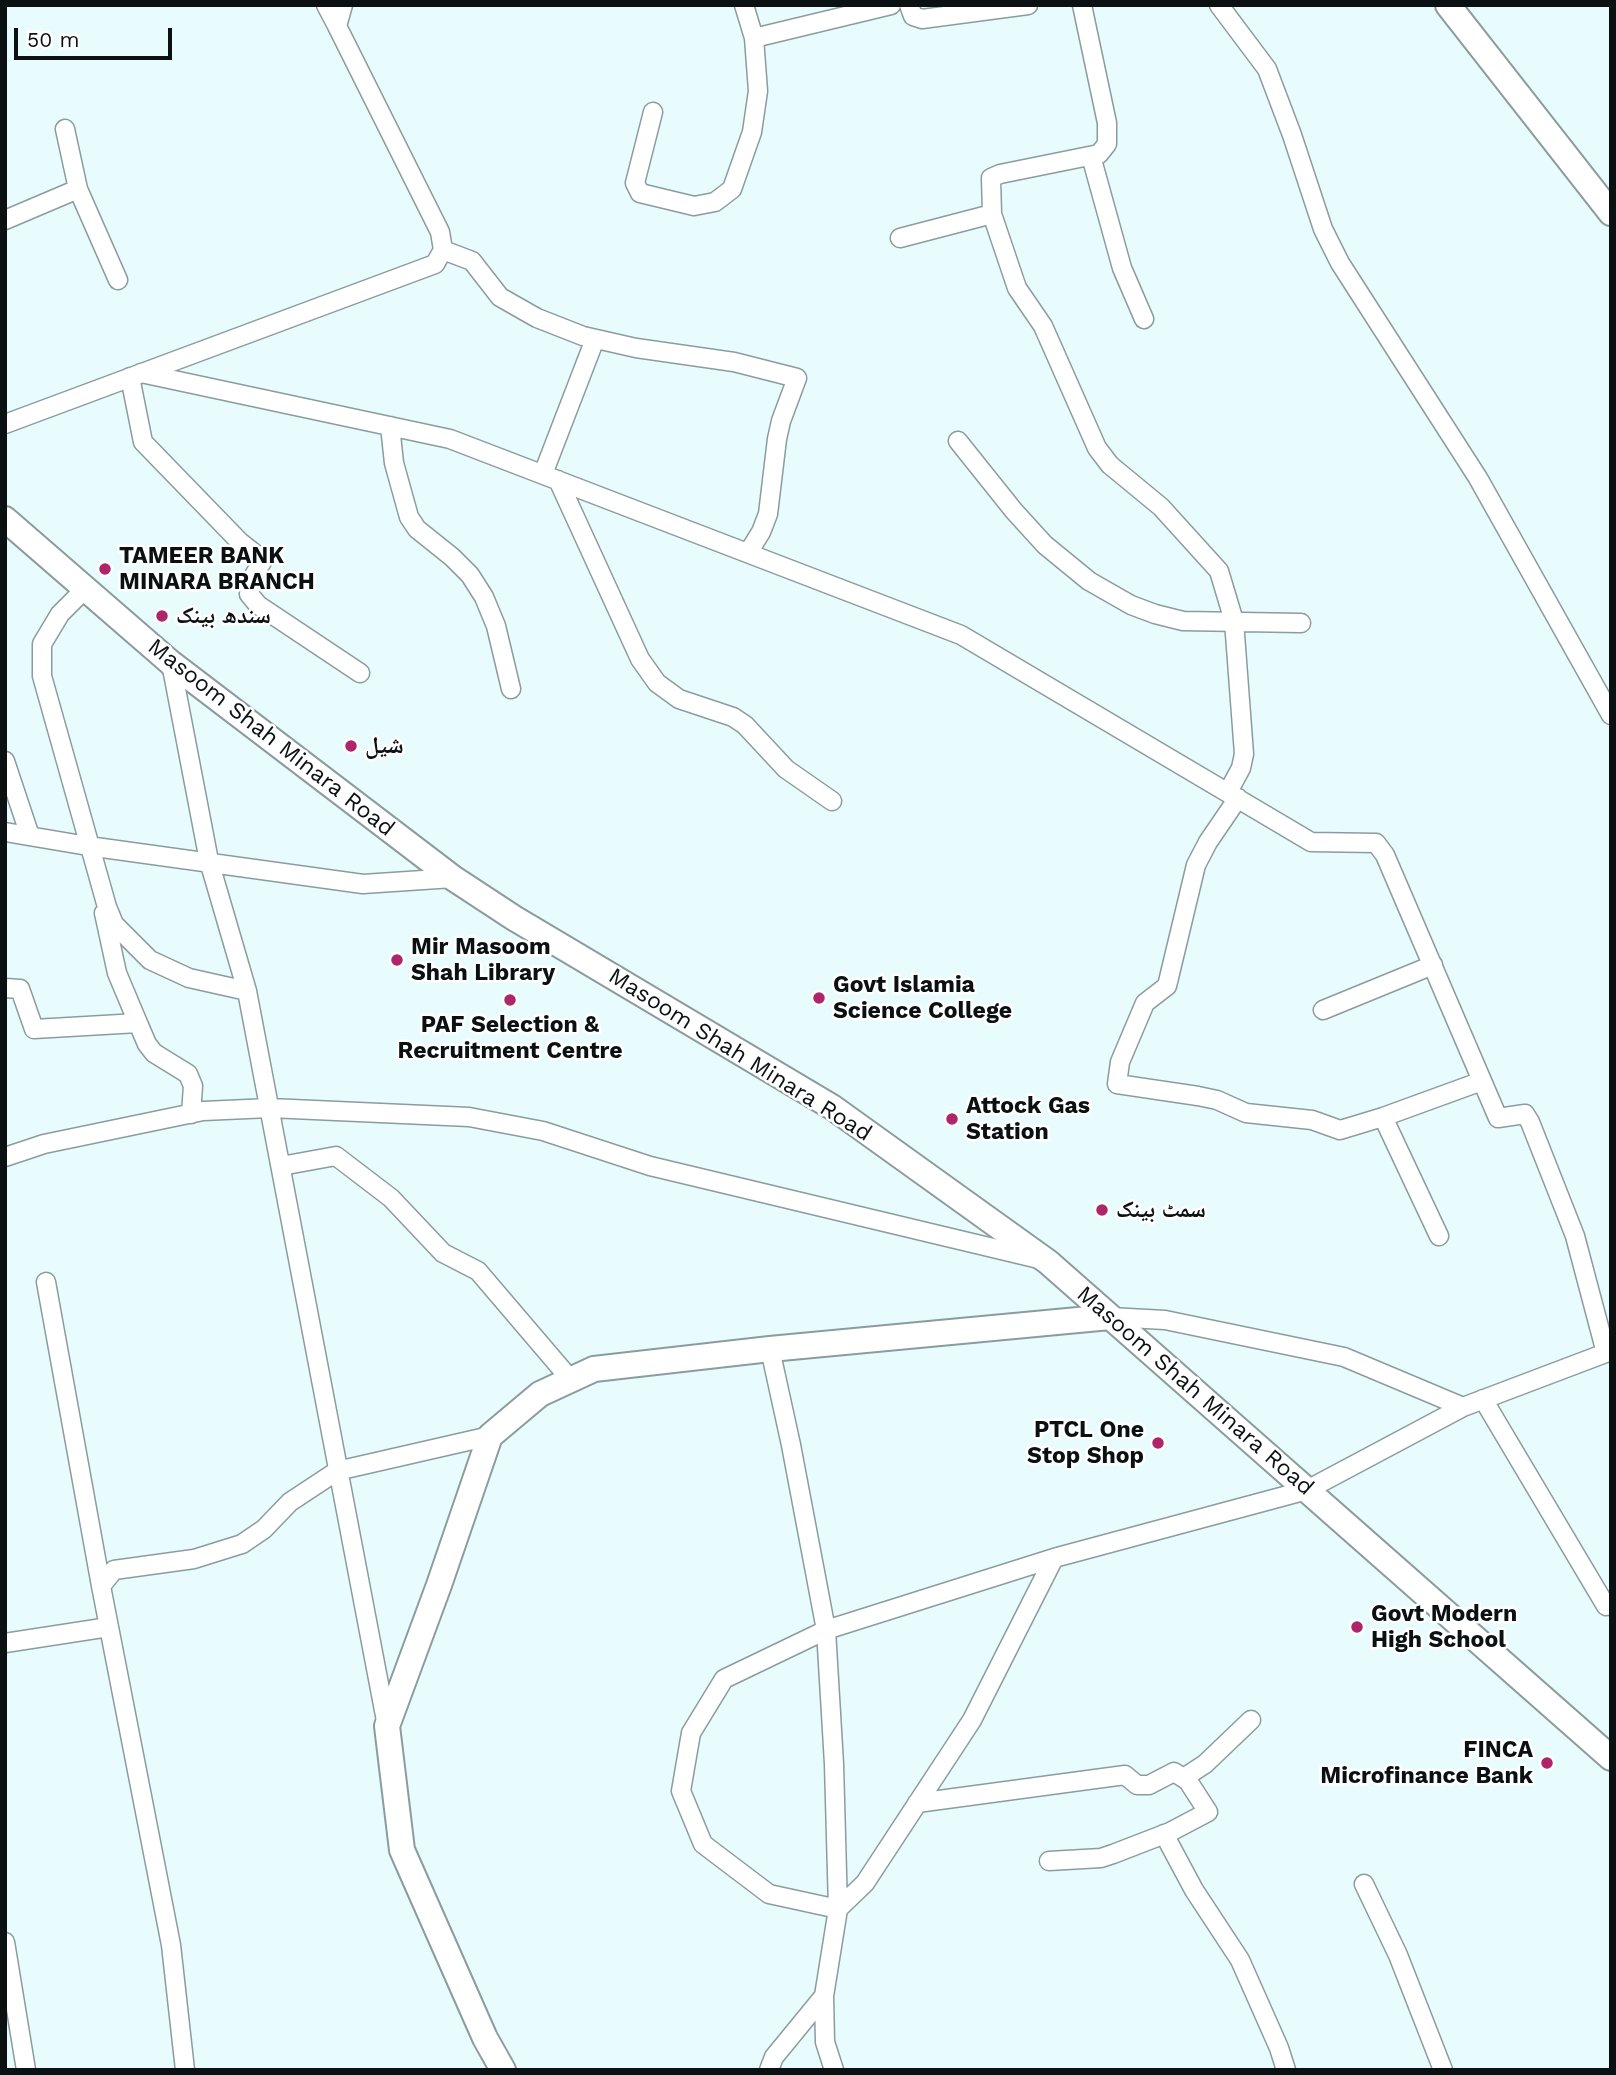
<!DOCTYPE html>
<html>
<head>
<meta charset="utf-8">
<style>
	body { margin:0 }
	#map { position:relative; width:1616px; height:2075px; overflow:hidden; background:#e8fbfd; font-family:"Work Sans",sans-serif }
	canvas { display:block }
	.frame { position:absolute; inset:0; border:7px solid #0b1112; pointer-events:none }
	.scale { position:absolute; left:14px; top:28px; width:158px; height:32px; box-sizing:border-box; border:4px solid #0b1112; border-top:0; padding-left:9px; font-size:21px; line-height:24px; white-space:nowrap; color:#0b1112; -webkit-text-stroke:5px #fff; paint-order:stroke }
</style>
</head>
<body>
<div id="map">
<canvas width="1616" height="2075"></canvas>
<div class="frame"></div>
<div class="scale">50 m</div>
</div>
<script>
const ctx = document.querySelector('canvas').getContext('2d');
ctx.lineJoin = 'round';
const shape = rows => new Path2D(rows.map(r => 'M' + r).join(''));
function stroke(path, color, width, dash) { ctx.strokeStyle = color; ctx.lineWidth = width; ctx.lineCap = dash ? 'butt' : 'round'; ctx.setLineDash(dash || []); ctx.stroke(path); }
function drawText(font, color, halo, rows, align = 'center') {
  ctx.font = font + ' "Work Sans","Noto Naskh Arabic",sans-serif'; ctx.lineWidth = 5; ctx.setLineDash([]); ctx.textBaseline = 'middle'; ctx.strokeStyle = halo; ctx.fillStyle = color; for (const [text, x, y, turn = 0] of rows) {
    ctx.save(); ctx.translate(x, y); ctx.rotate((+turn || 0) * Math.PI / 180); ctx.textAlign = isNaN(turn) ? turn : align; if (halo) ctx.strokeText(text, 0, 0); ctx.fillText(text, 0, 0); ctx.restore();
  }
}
const street = shape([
	[326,5,337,26],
	[909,5,913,16,922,19,1028,5],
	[1219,5,1267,69,1292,135,1323,229,1340,263,1478,478,1611,715],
	[754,38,891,5],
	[653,112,635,183,640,193,694,206,715,202,732,189,752,132,758,91,754,38,744,5],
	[65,129,78,189,118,280],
	[1091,156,1122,268,1144,319],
	[992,214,991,178,1000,174,1099,154,1107,144,1107,123,1082,5],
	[5,220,78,189],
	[900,238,992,214,1017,288,1043,326,1097,448,1110,465,1161,507,1219,571,1234,621,1244,754,1241,768,1228,792],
	[443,250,472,261,500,297,537,318,583,336,636,348,734,362,797,378,781,421,777,439,768,514,761,532,748,553],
	[141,373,450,439,961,635,1311,842,1376,843,1385,855,1498,1118,1525,1114,1530,1122,1575,1236,1606,1353],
	[130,377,143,442,240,542,263,560,253,577,249,594,258,605,360,673],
	[5,424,435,264,443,250,440,232,337,26,343,5],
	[390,426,394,463,409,517,417,529,452,557,470,575,484,597,496,626,511,689],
	[958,441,1014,511,1045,545,1089,581,1131,605,1155,614,1183,621,1301,623],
	[543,474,595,339],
	[558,480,640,659,657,683,679,699,733,717,745,725,786,769,832,801],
	[86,588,60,614,42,644,42,676,107,907,114,924,150,960,189,978,247,991],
	[171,663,209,861,247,991,387,1726],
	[5,761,30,836],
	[1238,798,1208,842,1196,865,1167,986,1145,1003,1120,1062,1117,1084,1198,1096,1217,1100,1246,1113,1312,1120,1340,1130,1383,1117,1482,1081],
	[5,832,88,846,363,884,453,878],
	[104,913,117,973,138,1023],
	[5,988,20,989,34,1029,138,1023,147,1044,154,1053,188,1074,193,1086,191,1114],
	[1323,1010,1433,965],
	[1383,1117,1439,1236],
	[5,1157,44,1144,203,1111,270,1108,469,1117,543,1131,650,1166,1039,1259],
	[281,1166,336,1156,391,1198,443,1253,478,1271,571,1380],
	[46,1282,101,1586,171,1945,185,2070],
	[1110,1317,1165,1320,1344,1357,1463,1407],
	[1483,1399,1606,1606],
	[1054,1558,972,1720,865,1883,838,1909,769,1894,703,1844,681,1791,691,1733,724,1679,826,1630,1054,1558,1307,1490,1463,1407,1611,1351],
	[101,1586,114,1570,194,1559,242,1544,264,1529,290,1502,337,1471,490,1436],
	[5,1643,109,1627],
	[1185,1777,1205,1764,1251,1720],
	[917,1803,1125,1775,1137,1785,1149,1785,1174,1772,1188,1781,1208,1812,1170,1832,1113,1854,1101,1858,1049,1861],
	[1164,1834,1194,1890,1240,1960,1279,2048,1286,2070],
	[1364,1884,1398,1955,1443,2070],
	[5,1942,26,2070],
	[824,1996,825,2042,834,2070],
	[769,2070,774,2057,824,1996,838,1909,834,1764,826,1630,791,1445,770,1349]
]);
const secondary = shape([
	[1448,5,1611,213],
	[5,519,171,663,453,878,514,918,832,1107,1048,1262,1611,1758],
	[503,2070,485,2038,402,1850,387,1726,439,1585,490,1436,540,1394,594,1369,770,1349,1110,1317]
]);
const markers = [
	[105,569,7,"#ae266a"],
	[162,616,7,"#ae266a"],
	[351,746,7,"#ae266a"],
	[397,960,7,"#ae266a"],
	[819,998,7,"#ae266a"],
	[510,1000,7,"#ae266a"],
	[952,1119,7,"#ae266a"],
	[1102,1210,7,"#ae266a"],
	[1158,1443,7,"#ae266a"],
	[1357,1627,7,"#ae266a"],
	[1547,1763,7,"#ae266a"]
];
const poiNames = [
	["TAMEER BANK",119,556],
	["MINARA BRANCH",119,582],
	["سندھ بینک",176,616],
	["شیل",365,746],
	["Mir Masoom",411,947],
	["Shah Library",411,973],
	["Govt Islamia",833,985],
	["Science College",833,1011],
	["PAF Selection &",510,1025,"center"],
	["Recruitment Centre",510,1051,"center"],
	["Attock Gas",966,1106],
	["Station",966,1132],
	["سمٹ بینک",1116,1210],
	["PTCL One",1144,1430,"right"],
	["Stop Shop",1144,1456,"right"],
	["Govt Modern",1371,1614],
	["High School",1371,1640],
	["FINCA",1533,1750,"right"],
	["Microfinance Bank",1533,1776,"right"]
];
const streetNames = [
	["Masoom Shah Minara Road",271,738,38],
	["Masoom Shah Minara Road",740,1055,32],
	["Masoom Shah Minara Road",1195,1391,41]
];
stroke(street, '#8b9c9f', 21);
stroke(secondary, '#8b9c9f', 28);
stroke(street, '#fff', 18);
stroke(secondary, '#fff', 24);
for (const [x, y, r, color] of markers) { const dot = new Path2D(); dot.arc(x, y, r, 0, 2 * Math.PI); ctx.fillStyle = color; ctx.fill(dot); stroke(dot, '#fff', 2.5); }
drawText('bold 23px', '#0b1112', '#fff', poiNames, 'left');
drawText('23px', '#0b1112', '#fff', streetNames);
</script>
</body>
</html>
